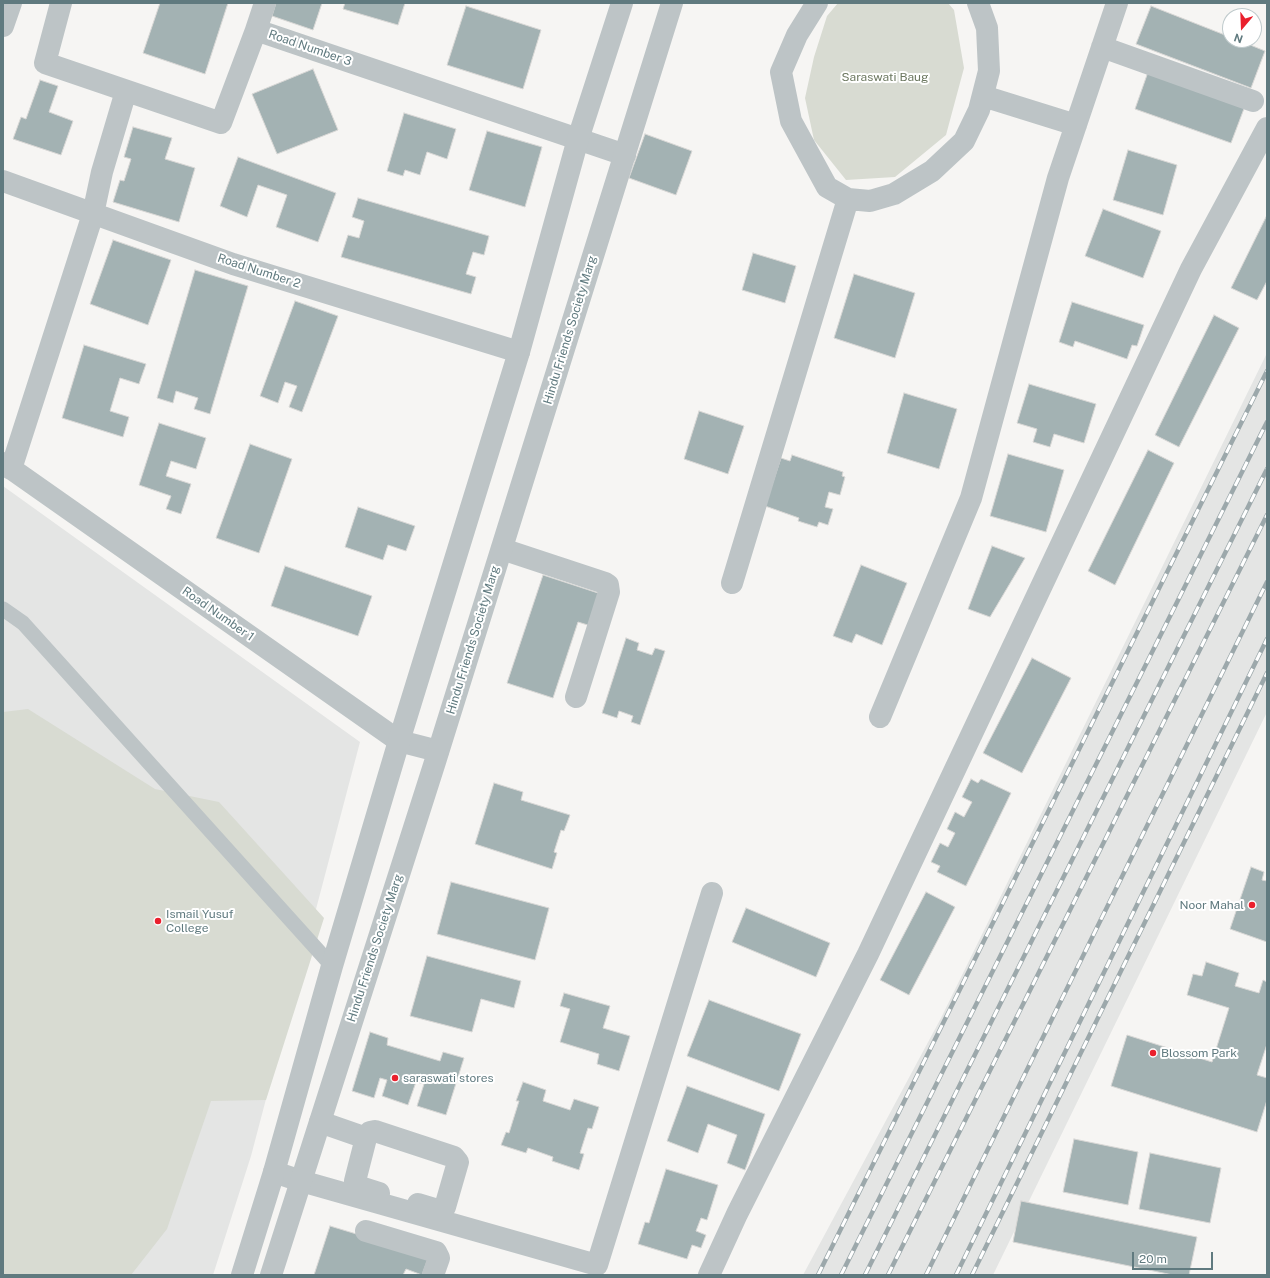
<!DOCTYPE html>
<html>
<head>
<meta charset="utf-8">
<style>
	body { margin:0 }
	#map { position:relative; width:1270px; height:1278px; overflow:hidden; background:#f6f5f3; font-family:"Public Sans",sans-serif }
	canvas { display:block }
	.frame { position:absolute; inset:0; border:4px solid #607a7f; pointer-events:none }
	.north { position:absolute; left:1222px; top:8px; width:40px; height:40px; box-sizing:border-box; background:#fff; border:1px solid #bfcacc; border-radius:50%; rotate:199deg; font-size:11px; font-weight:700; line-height:16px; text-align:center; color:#607a7f }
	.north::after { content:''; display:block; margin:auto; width:14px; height:18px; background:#ea202d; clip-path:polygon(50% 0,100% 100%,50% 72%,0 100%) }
	.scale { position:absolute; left:1132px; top:1252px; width:81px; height:18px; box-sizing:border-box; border:2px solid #607a7f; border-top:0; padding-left:5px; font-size:12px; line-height:14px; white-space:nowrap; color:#607a7f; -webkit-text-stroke:3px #fff; paint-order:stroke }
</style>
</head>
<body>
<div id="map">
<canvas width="1270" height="1278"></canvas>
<div class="frame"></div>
<div class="north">N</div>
<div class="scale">20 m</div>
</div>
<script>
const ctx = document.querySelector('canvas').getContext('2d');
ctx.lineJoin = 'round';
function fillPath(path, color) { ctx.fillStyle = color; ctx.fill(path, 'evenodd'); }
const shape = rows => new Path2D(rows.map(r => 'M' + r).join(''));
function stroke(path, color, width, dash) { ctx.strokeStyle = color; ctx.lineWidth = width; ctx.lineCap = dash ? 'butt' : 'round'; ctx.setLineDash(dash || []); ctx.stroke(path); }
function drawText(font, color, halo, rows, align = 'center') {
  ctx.font = font + ' "Public Sans",sans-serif'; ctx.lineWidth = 4; ctx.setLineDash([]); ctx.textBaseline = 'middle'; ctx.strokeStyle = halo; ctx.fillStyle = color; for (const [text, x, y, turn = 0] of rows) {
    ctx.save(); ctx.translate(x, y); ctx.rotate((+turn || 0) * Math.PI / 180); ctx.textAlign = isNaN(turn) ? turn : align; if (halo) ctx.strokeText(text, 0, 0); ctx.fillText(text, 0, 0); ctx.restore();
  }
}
const built = shape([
	[1267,353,1267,712,993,1275,803,1275,941,1018],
	[3,486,360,742,251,1156,213,1275,3,1275]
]);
const green = shape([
	[838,3,948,3,954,10,964,68,946,135,895,177,846,180,814,140,805,98,814,57,827,16],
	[28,709,155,789,219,802,324,918,266,1100,211,1101,167,1229,131,1275,3,1275,3,712]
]);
const building = shape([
	[160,3,228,3,205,74,143,53,160,3],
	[276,3,322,3,313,30,272,16,276,3],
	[345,3,405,3,398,25,343,9,345,3],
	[466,6,541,30,523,89,447,65,466,6],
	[1151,6,1230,37,1230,40,1238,40,1265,51,1251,88,1136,44,1151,6],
	[313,69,338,130,277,154,252,94,313,69],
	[1148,72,1245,106,1231,143,1135,109,1148,72],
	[40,80,58,86,49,112,73,121,61,155,13,139,21,117,26,119,40,80],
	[404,113,456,129,447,159,427,152,420,175,405,170,403,176,387,171,404,113],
	[133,127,172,138,165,159,195,168,179,222,113,202,120,180,124,181,131,159,124,157,133,127],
	[487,131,542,147,525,207,469,190,487,131],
	[645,134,692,151,676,195,629,178,645,134],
	[1128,150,1177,165,1163,215,1113,200,1128,150],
	[238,157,336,193,318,242,276,227,287,195,258,185,247,217,220,206,238,157],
	[358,198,489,236,484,255,473,252,466,274,476,277,471,294,341,257,348,235,359,238,364,221,352,217,358,198],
	[1103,209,1161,231,1143,278,1085,256,1103,209],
	[1267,215,1267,281,1257,300,1231,288,1267,215],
	[113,240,171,260,148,325,90,304,113,240],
	[753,253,796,266,785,303,742,290,753,253],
	[195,270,248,286,210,414,194,409,198,398,176,391,173,403,157,398,195,270],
	[854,274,915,293,895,358,834,338,854,274],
	[295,301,338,316,302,412,289,407,297,386,285,382,278,403,260,396,295,301],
	[1072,302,1144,325,1137,346,1132,345,1127,359,1075,341,1073,347,1059,342,1072,302],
	[1214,315,1239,328,1179,447,1155,435,1214,315],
	[84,345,146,364,139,384,120,378,110,411,129,417,123,437,62,418,84,345],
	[1029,384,1096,404,1084,443,1054,434,1050,447,1033,442,1037,429,1017,423,1029,384],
	[904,393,957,409,939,469,887,453,904,393],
	[699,411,744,426,728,474,684,459,699,411],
	[159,423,206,438,196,469,171,461,166,476,191,484,181,514,166,509,171,496,139,485,159,423],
	[250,444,292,459,259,553,216,538,250,444],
	[1148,450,1174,463,1115,585,1088,571,1148,450],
	[1008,454,1064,470,1046,532,990,516,1008,454],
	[792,455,843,472,842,476,845,477,840,495,829,492,825,507,833,509,828,525,819,522,817,527,798,521,799,518,765,506,781,458,790,461,792,455],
	[358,507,415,526,406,551,388,545,383,560,345,547,358,507],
	[992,546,1025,558,990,617,968,609,992,546],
	[861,565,907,583,882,645,856,634,852,643,833,636,861,565],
	[285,566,372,596,358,636,271,606,285,566],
	[543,575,601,594,591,626,578,622,553,698,507,683,543,575],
	[626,638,639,643,637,650,652,655,655,648,665,651,640,725,631,722,633,716,619,711,617,718,602,713,626,638],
	[1032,658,1071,678,1022,773,983,753,1032,658],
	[971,779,978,783,981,779,1011,793,966,886,937,872,940,866,931,862,940,843,948,847,955,833,947,829,955,812,964,817,972,802,962,797,971,779],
	[494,783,523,792,521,800,570,815,564,831,561,830,554,852,557,853,552,869,475,844,494,783],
	[1251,867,1264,872,1262,880,1267,881,1267,942,1230,929,1251,867],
	[451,882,549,908,535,960,437,934,451,882],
	[926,892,955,907,909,995,880,980,926,892],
	[746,908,830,943,816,977,732,942,746,908],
	[427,956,521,981,514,1008,481,999,472,1032,410,1016,427,956],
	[1206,962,1239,973,1235,986,1259,993,1263,980,1267,982,1267,1044,1257,1075,1267,1078,1267,1100,1257,1132,1111,1086,1127,1035,1212,1062,1229,1008,1187,995,1193,974,1202,976,1206,962],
	[564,993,610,1006,603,1028,630,1036,619,1071,597,1064,599,1054,560,1042,570,1009,560,1006,564,993],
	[709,1000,801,1034,779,1091,687,1056,709,1000],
	[370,1032,388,1038,387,1045,440,1061,443,1052,464,1058,446,1115,417,1106,424,1084,416,1082,408,1105,382,1096,387,1080,380,1078,374,1098,352,1091,370,1032],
	[523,1082,546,1090,543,1101,570,1110,574,1099,599,1107,592,1129,588,1128,580,1153,584,1154,579,1170,552,1161,553,1157,528,1148,526,1153,501,1145,506,1132,509,1133,519,1101,516,1101,523,1082],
	[687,1086,765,1114,745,1170,727,1163,737,1135,708,1124,698,1153,667,1141,687,1086],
	[1074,1139,1138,1152,1128,1205,1063,1192,1074,1139],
	[1150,1153,1221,1168,1210,1223,1139,1209,1150,1153],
	[666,1169,718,1185,707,1220,701,1218,696,1231,706,1235,701,1248,692,1245,687,1259,638,1244,645,1222,649,1223,666,1169],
	[1021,1201,1197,1237,1189,1275,1173,1275,1013,1242,1021,1201],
	[330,1226,429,1256,422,1275,406,1269,403,1275,314,1275,330,1226]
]);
const service = shape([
	[3,609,23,623,332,966]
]);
const minor = shape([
	[61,3,45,63,221,123,256,30,625,155],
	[817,3,797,35,781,72,791,121,827,187,848,199,870,201,894,194,932,171,964,141,979,110,989,71,987,28,978,3],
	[3,26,11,3],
	[256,30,265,3],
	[1102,47,1253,101],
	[983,96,1076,125],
	[3,181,233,264,519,352],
	[3,463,399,741,438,751],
	[11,469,93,214,102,172,126,91],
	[502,549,605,583,608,585,609,592,576,697],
	[732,583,848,199],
	[880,717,971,498,1058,178,1117,3],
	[320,1122,366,1138,370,1132,375,1131,454,1157,458,1162,445,1207,438,1210,418,1204],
	[366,1138,355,1181,357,1186,379,1193],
	[274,1172,301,1181,597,1265,712,893],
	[366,1231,436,1252,439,1258,433,1275],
	[709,1275,737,1214,868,954,1191,269,1267,128]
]);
const tertiary = shape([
	[242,1275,274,1172,332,966,399,741,519,352,578,139,622,3],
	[271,1275,435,762,672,3]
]);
const rail = shape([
	[818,1275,1267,371],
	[841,1275,1267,422],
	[865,1275,1267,469],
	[888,1275,1267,515],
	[926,1275,1267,582],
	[956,1275,1267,639],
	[972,1275,1267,673]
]);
const markers = [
	[1252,905,4,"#ea202d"],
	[158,921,4,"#ea202d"],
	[1153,1053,4,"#ea202d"],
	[395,1078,4,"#ea202d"]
];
const streetNames = [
	["Road Number 3",310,48,19],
	["Road Number 2",259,271,18],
	["Hindu Friends Society Marg",570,330,-73],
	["Road Number 1",218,614,35],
	["Hindu Friends Society Marg",473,640,-73],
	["Hindu Friends Society Marg",375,948,-72]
];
const parkNames = [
	["Saraswati Baug",885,77]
];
const poiNames = [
	["Noor Mahal",1244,905,"right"],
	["Ismail Yusuf",166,914],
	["College",166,928],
	["Blossom Park",1161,1053],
	["saraswati stores",403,1078]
];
fillPath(built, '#e4e5e4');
fillPath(green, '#d8dbd2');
fillPath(building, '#a3b2b3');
stroke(building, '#d8d7d5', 1);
stroke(service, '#bdc4c6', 15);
stroke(minor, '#bdc4c6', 22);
stroke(tertiary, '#bdc4c6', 22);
stroke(rail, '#9ca8ab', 4.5);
stroke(rail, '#fff', 3, [9]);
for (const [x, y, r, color] of markers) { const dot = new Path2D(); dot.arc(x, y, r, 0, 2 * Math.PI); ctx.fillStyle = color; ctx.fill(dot); stroke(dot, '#fff', 1.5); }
drawText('12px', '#607a7f', '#fff', streetNames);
drawText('12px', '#6b775f', '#fff', parkNames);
drawText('12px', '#607a7f', '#fff', poiNames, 'left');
</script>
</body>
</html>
